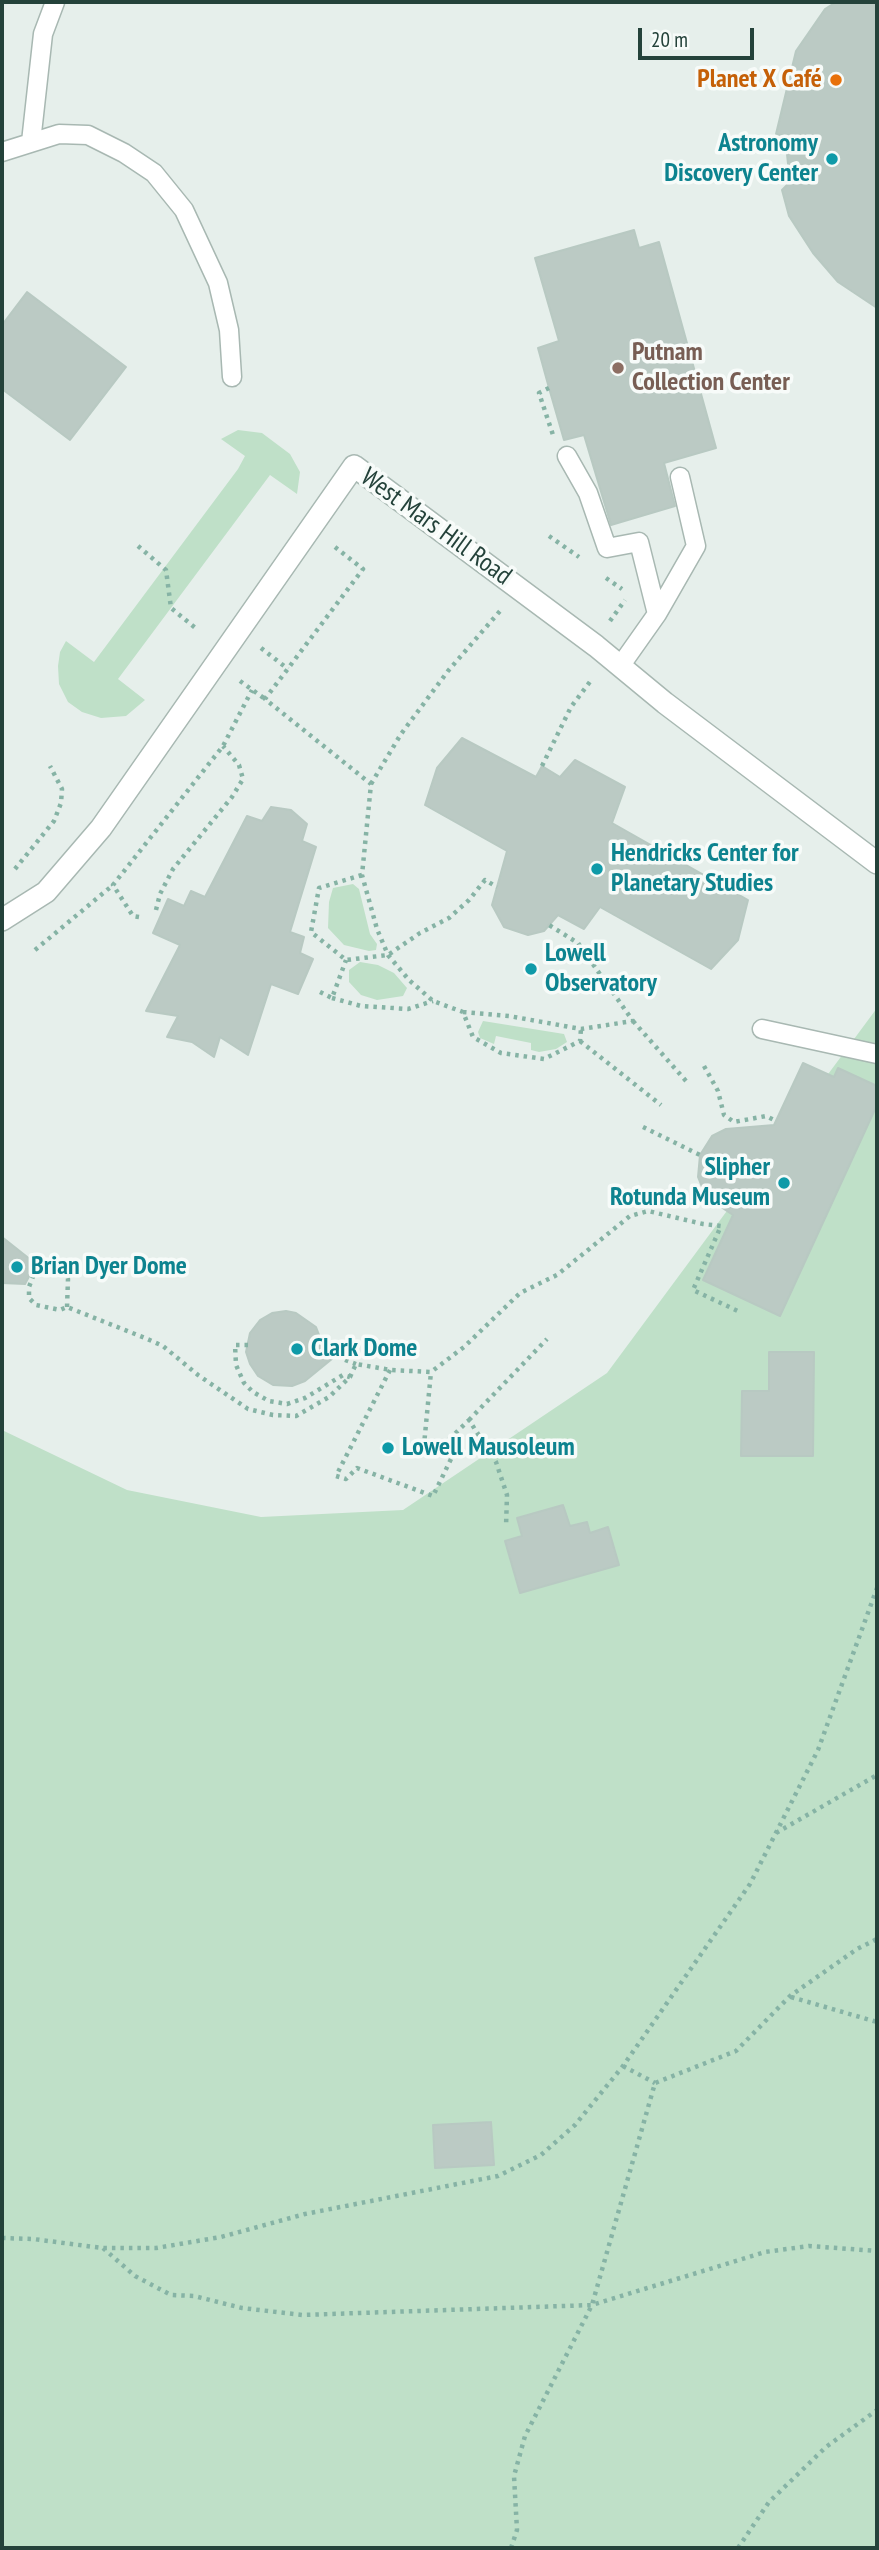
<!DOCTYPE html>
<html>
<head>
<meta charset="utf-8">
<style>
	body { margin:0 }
	#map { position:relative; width:879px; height:2550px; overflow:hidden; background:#e6efeb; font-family:"PT Sans Narrow",sans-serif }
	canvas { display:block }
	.frame { position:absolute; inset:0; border:4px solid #24423a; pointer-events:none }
	.scale { position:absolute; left:638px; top:28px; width:116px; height:32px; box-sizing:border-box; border:4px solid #24423a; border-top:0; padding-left:9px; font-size:21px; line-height:24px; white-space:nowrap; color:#24423a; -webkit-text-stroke:5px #f7fbf9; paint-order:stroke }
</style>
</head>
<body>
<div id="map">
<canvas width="879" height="2550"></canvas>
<div class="frame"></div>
<div class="scale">20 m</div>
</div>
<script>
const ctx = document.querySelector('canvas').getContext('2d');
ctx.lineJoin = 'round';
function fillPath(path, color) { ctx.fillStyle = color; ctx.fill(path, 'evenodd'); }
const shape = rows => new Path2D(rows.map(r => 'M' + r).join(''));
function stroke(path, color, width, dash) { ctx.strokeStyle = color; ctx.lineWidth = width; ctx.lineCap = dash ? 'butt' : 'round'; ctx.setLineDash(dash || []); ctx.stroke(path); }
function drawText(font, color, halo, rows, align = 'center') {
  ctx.font = font + ' "PT Sans Narrow",sans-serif'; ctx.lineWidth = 7; ctx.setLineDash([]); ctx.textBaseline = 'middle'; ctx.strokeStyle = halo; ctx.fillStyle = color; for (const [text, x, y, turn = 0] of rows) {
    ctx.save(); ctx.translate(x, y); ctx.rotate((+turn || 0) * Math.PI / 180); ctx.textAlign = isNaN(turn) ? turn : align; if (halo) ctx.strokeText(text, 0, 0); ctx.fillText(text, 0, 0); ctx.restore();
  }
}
const green = shape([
	[238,430,262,433,290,454,300,472,297,494,270,475,118,679,145,700,126,716,101,718,82,712,68,702,59,684,58,666,60,652,66,641,94,662,238,469,245,456,221,439],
	[353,884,359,889,370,934,377,944,376,950,369,951,344,945,328,928,329,902,333,888],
	[360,962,378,965,394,973,407,988,403,996,377,1000,361,995,349,982,349,970],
	[877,1008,877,2548,2,2548,2,1430,127,1490,261,1517,403,1510,607,1373],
	[483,1021,564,1034,567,1042,556,1049,539,1052,531,1050,531,1043,496,1036,494,1044,480,1038,478,1032]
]);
const building = shape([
	[836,2,877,2,877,308,838,282,813,253,789,216,782,190,790,182,785,136,776,134,796,51,825,9,836,2],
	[634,230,639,248,659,242,716,448,664,463,675,506,611,525,584,435,564,440,549,388,538,348,559,341,535,258,634,230],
	[27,292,126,367,70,440,2,389,2,325,27,292],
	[462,738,536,777,542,766,560,777,575,760,625,787,612,823,748,900,738,940,711,969,600,907,584,929,558,915,544,931,528,935,504,927,492,905,507,851,425,805,437,768,462,738],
	[271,807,291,810,307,824,302,841,316,847,290,932,304,937,300,953,313,959,298,994,271,984,248,1055,220,1037,214,1057,192,1042,167,1037,178,1016,146,1011,180,945,153,933,168,899,184,906,191,891,205,897,247,816,262,821,271,807],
	[803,1063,834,1077,838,1068,877,1086,877,1105,780,1316,703,1280,733,1215,706,1197,698,1177,700,1155,712,1136,726,1129,774,1125,803,1063],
	[2,1237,31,1260,32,1271,25,1284,2,1283,2,1237],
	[286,1311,296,1313,316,1327,321,1340,349,1345,305,1381,292,1386,273,1385,258,1376,250,1364,246,1352,250,1333,260,1320,272,1313,286,1311],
	[769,1352,814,1352,813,1456,741,1456,742,1391,769,1391,769,1352],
	[563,1505,570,1526,587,1522,590,1533,608,1527,619,1565,520,1593,505,1541,522,1536,517,1518,563,1505],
	[491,2122,494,2165,435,2168,433,2125,491,2122]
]);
const path = shape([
	[549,388,539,393,553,435],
	[549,536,579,557],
	[138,546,166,570,171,608,198,630],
	[335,547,363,569,265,699,371,784,362,875,377,929,388,955,409,980,433,1001,463,1012,473,1037,501,1053,544,1059,580,1041,581,1029],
	[606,578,622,589],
	[610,621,625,600],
	[261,648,288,669],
	[240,681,265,699],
	[542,766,571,707,592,679],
	[371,784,401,734,448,671,500,611],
	[15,869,54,821,61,803,62,789,50,766],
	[362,875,319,888,311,932,346,960,388,955,420,933,449,918,469,900,485,880,497,887],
	[156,910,160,894,173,869,232,797,243,779,239,765,223,746],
	[139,917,133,916,113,885,223,746,252,690],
	[35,950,113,885],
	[320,992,332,998,346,960],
	[332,998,361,1006,408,1009,433,1001],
	[463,1012,509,1016,581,1029,633,1021,578,943,549,925],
	[633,1021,686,1081],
	[580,1041,661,1105],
	[704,1066,718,1091,724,1115,734,1122,766,1116,776,1121],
	[643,1127,700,1155],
	[67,1307,68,1279,66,1272,56,1265,45,1262,34,1274,29,1287,29,1298,36,1305,60,1310,67,1307,145,1338,163,1346,198,1375,248,1409,273,1415,296,1416,329,1397,350,1377,356,1364,391,1370,431,1372,464,1347,520,1293,557,1275,630,1216,648,1211,703,1224,721,1226,693,1290,740,1312],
	[248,1345,235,1345,236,1365,244,1383,253,1392,269,1401,287,1404,305,1398,343,1375,350,1377],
	[345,1360,356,1364],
	[390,1370,336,1476,346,1479,357,1468,433,1496,452,1457,424,1445,431,1372],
	[469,1420,547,1339],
	[437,1451,469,1420,496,1462,507,1495,506,1527],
	[776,1833,877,1775],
	[791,1997,877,2022],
	[623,2066,655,2083],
	[2,2238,33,2239,102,2248,156,2248,221,2237,305,2214,498,2176,541,2155,575,2125,623,2066,750,1884,818,1750,877,1588],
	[103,2248,135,2276,171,2295,194,2296,242,2308,302,2315,592,2305,765,2252,809,2246,877,2251],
	[511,2548,517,2530,514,2476,525,2436,592,2305,655,2083,736,2051,790,1996,857,1949,877,1939],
	[738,2548,769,2502,826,2447,877,2410]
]);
const service = shape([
	[31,142,43,34,55,2],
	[2,152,59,134,88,135,124,153,154,173,184,210,218,283,229,330,232,377],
	[567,456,588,493,607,548,639,542,657,614],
	[621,665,657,614,696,546,680,477],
	[762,1029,877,1054]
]);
const minor = shape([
	[2,920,46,892,101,828,354,466,596,646,665,703,877,863]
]);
const markers = [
	[836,80,7,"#e8710a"],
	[832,159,7,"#0f9aa8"],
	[618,368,7,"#8d6e63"],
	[597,869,7,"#0f9aa8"],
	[531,969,7,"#0f9aa8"],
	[784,1183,7,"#0f9aa8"],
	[17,1267,7,"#0f9aa8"],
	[297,1349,7,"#0f9aa8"],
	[388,1448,7,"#0f9aa8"]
];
const foodNames = [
	["Planet X Café",822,80]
];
const cultureNames = [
	["Astronomy",818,144,"right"],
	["Discovery Center",818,174,"right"],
	["Hendricks Center for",611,854],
	["Planetary Studies",611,884],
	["Lowell",545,954],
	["Observatory",545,984],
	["Slipher",770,1168,"right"],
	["Rotunda Museum",770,1198,"right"],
	["Brian Dyer Dome",31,1267],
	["Clark Dome",311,1349],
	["Lowell Mausoleum",402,1448]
];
const educationNames = [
	["Putnam",632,353],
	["Collection Center",632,383]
];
const streetNames = [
	["West Mars Hill Road",436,527,36]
];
fillPath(green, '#bfe0c8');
fillPath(building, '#bbcac4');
stroke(building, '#b8c9c2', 2);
stroke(service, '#a8b8b2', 21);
stroke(minor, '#a8b8b2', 24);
stroke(path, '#86b3a5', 4.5, [3.5, 5]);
stroke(service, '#fff', 18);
stroke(minor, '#fff', 21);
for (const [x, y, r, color] of markers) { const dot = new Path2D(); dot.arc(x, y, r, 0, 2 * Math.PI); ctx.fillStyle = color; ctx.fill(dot); stroke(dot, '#f7fbf9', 2.5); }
drawText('bold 26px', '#c56008', '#f7fbf9', foodNames, 'right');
drawText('bold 26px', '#0d838f', '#f7fbf9', cultureNames, 'left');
drawText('bold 26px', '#785e54', '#f7fbf9', educationNames, 'left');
drawText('26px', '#24423a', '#f7fbf9', streetNames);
</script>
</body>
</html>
